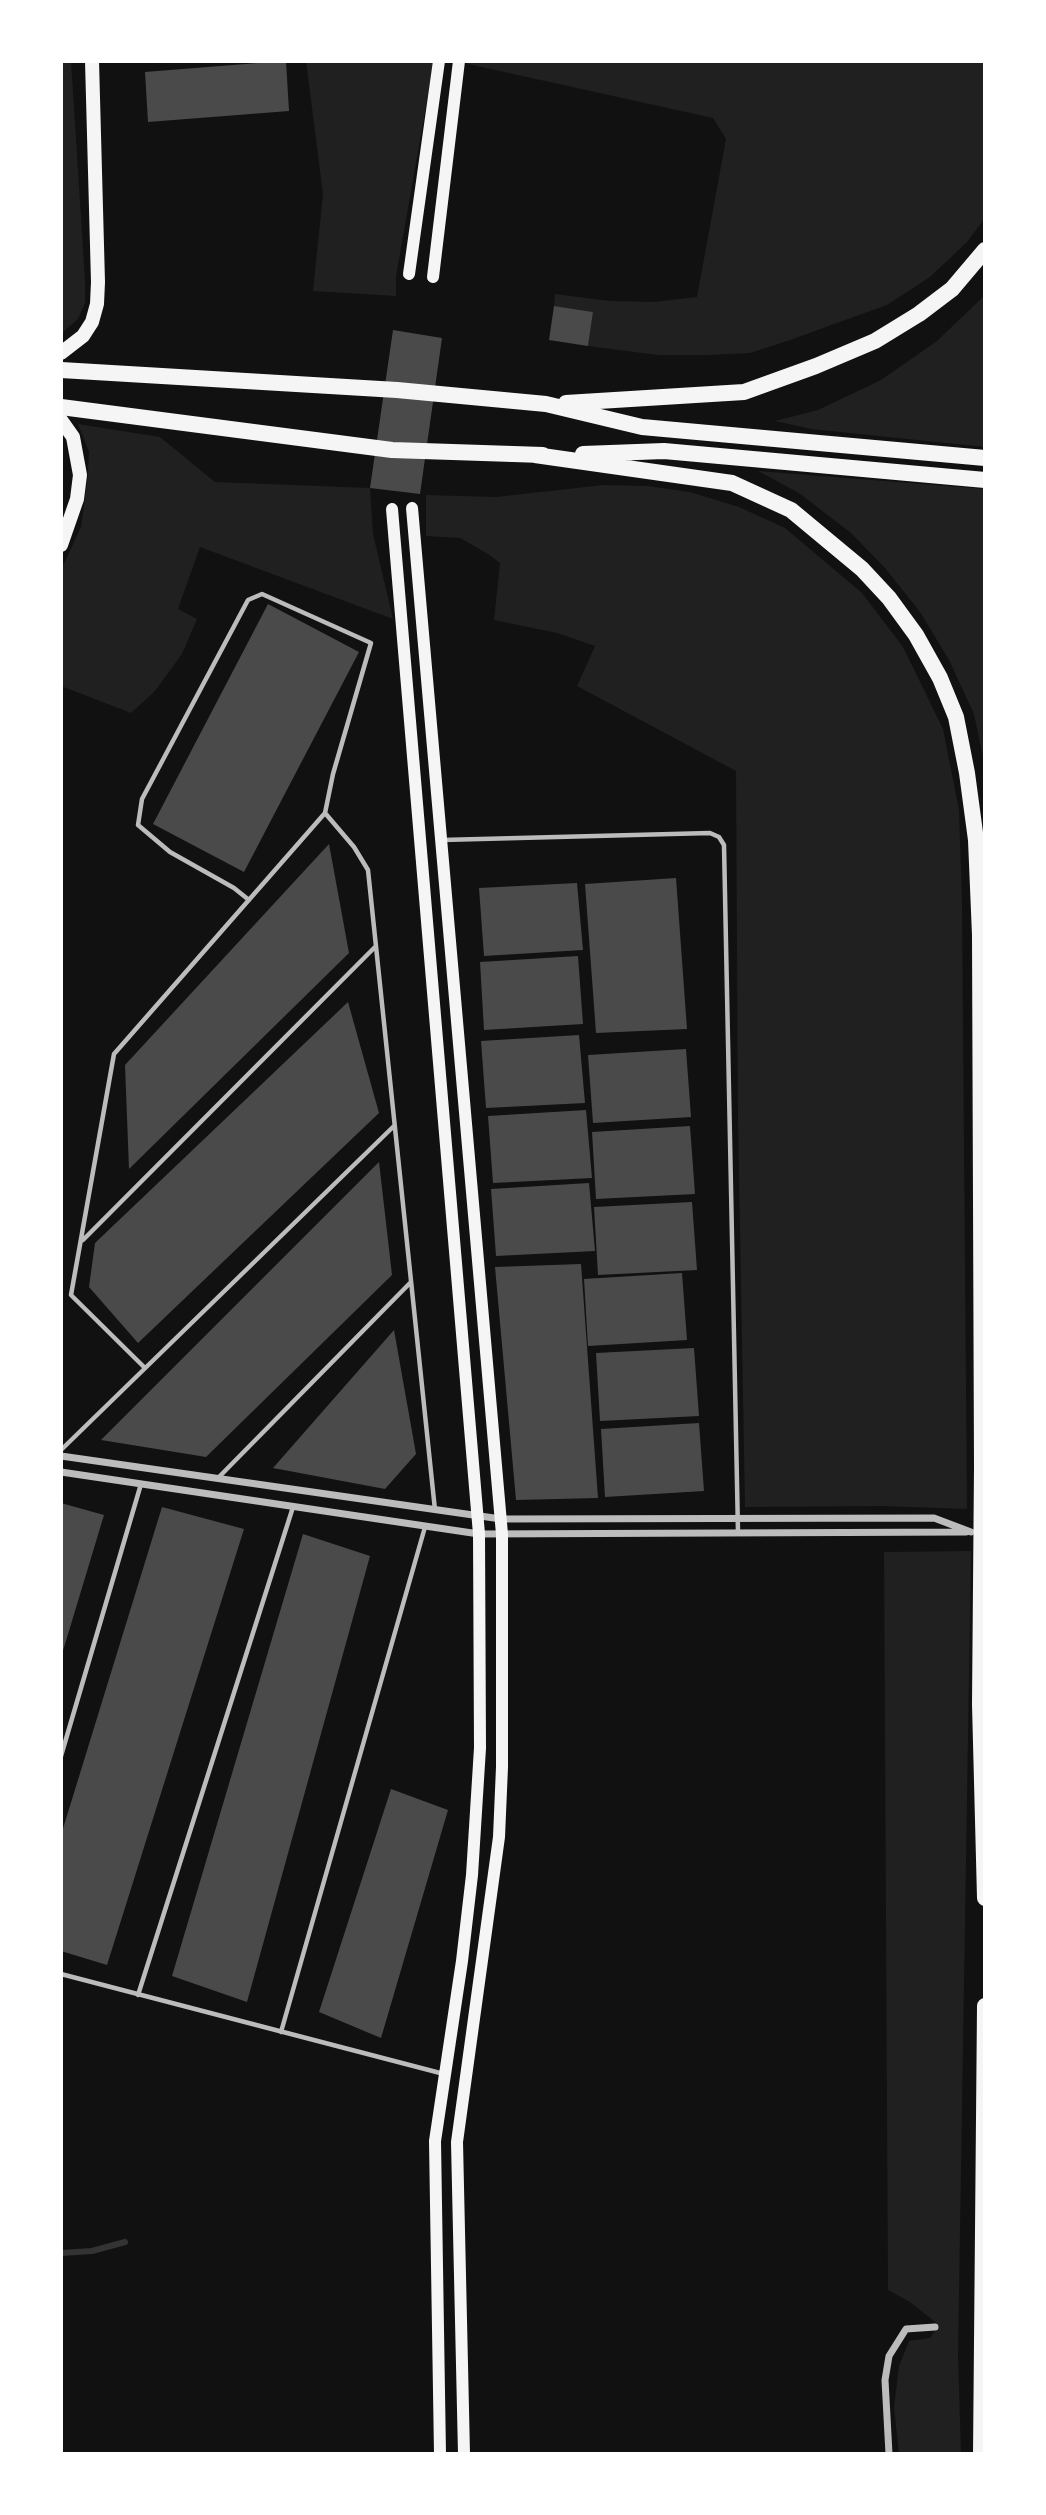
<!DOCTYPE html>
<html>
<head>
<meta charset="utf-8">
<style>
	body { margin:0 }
	#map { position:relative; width:1046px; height:2515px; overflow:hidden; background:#111; font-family:Rubik,sans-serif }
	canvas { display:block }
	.frame { position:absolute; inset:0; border:63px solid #fff; pointer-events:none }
</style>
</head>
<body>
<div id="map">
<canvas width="1046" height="2515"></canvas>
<div class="frame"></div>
</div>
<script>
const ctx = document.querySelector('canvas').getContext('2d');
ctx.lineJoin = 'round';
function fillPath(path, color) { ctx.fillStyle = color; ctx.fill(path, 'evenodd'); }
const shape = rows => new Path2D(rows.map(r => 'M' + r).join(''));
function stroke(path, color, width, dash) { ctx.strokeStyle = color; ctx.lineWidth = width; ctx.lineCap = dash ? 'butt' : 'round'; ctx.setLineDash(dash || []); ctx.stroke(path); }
const green = shape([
	[61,61,71,61,85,280,85,303,78,319,61,334],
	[306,61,434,61,396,276,396,296,313,291,323,194],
	[468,61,985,61,985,218,967,242,930,277,887,305,790,340,750,353,707,355,658,355,588,346,593,312,554,306,555,294,610,301,654,302,697,297,726,139,713,118,468,64],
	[985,295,985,447,811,429,775,421,818,410,881,380,937,341],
	[78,424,160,437,215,482,370,488,373,534,393,619,200,547,178,609,197,619,182,654,155,691,131,713,61,686,61,570,81,527,88,475,89,452],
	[758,471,985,489,985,767,974,714,949,660,920,612,885,568,851,533,799,493],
	[603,485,647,486,690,492,739,507,785,528,862,593,903,647,943,729,959,810,962,902,967,1509,882,1506,745,1507,738,1121,736,771,577,686,595,646,557,633,494,620,500,563,488,554,460,538,426,536,426,495,496,497],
	[971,1551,958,2355,961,2454,899,2454,894,2407,899,2366,909,2341,930,2338,939,2325,910,2302,888,2290,884,1552]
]);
const stream = shape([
	[61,2253,92,2251,125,2242]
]);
const building = shape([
	[283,61,286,61,289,111,148,122,145,72],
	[554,306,593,312,588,346,549,340],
	[393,330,442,338,420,494,370,488],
	[268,604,359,652,244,872,153,824],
	[329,844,349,953,129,1169,125,1065],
	[676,878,687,1029,596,1033,585,884],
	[577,883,583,950,484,956,479,888],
	[578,956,583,1024,484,1030,480,962],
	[348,1002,379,1113,138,1343,89,1287,95,1243],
	[579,1035,585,1103,486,1108,481,1041],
	[686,1049,691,1117,593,1123,588,1055],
	[586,1110,592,1178,493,1183,488,1116],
	[690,1126,695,1194,596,1199,592,1132],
	[379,1162,392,1275,206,1457,101,1440],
	[589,1183,595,1251,496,1256,491,1189],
	[692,1202,697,1270,598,1275,594,1207],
	[581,1264,598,1498,516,1500,495,1267],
	[682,1273,687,1340,588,1346,584,1279],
	[394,1330,416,1454,385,1489,273,1468],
	[694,1348,699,1416,600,1421,596,1353],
	[699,1423,704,1491,605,1497,601,1429],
	[61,1503,104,1515,62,1654,61,1654],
	[162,1507,244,1529,107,1965,61,1951,61,1835],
	[303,1534,370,1556,247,2002,172,1976],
	[391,1789,448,1810,381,2038,319,2012]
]);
const service = shape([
	[325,813,354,847,368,870,435,1510],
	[442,840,710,833,719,837,724,845,738,1532],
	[83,1240,375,947],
	[145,1368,71,1295,114,1054,325,813,333,774,371,643,262,594,248,600,142,799,138,825,170,852,234,888,249,900],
	[61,1450,394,1126],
	[218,1478,411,1282],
	[61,1756,141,1484],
	[61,1974,444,2074],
	[138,1995,293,1507],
	[281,2032,425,1527]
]);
const minor = shape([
	[61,1456,501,1519,934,1518,971,1532],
	[61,1472,479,1534,966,1532],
	[889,2454,885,2380,889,2356,906,2329,935,2327]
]);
const secondary = shape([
	[409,274,439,61],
	[433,277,459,61],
	[412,508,502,1534,502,1767,499,1837,457,2142,464,2454],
	[392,509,479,1534,480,1748,472,1875,462,1961,435,2141,440,2454]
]);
const trunk = shape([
	[61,353,83,336,92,322,97,304,98,282,92,61],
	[61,420,73,437,80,475,77,499,61,545]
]);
const motorway = shape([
	[61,370,397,390,546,404,642,427,985,458],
	[566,403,744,392,816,366,875,341,919,314,952,289,985,250],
	[61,407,392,450,543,455],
	[583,454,664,451,985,480],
	[535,455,732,483,791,510,862,569,889,598,916,635,940,678,956,717,967,773,976,840,980,935,982,1467,980,1704,985,1898],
	[981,2454,985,2006]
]);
fillPath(green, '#202020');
stroke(stream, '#333', 6);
fillPath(building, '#4a4a4a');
stroke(service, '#bcbcbc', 4.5);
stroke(minor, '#bcbcbc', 7);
stroke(secondary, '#f5f5f5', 12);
stroke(trunk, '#f5f5f5', 14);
stroke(motorway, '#f5f5f5', 16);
</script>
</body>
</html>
